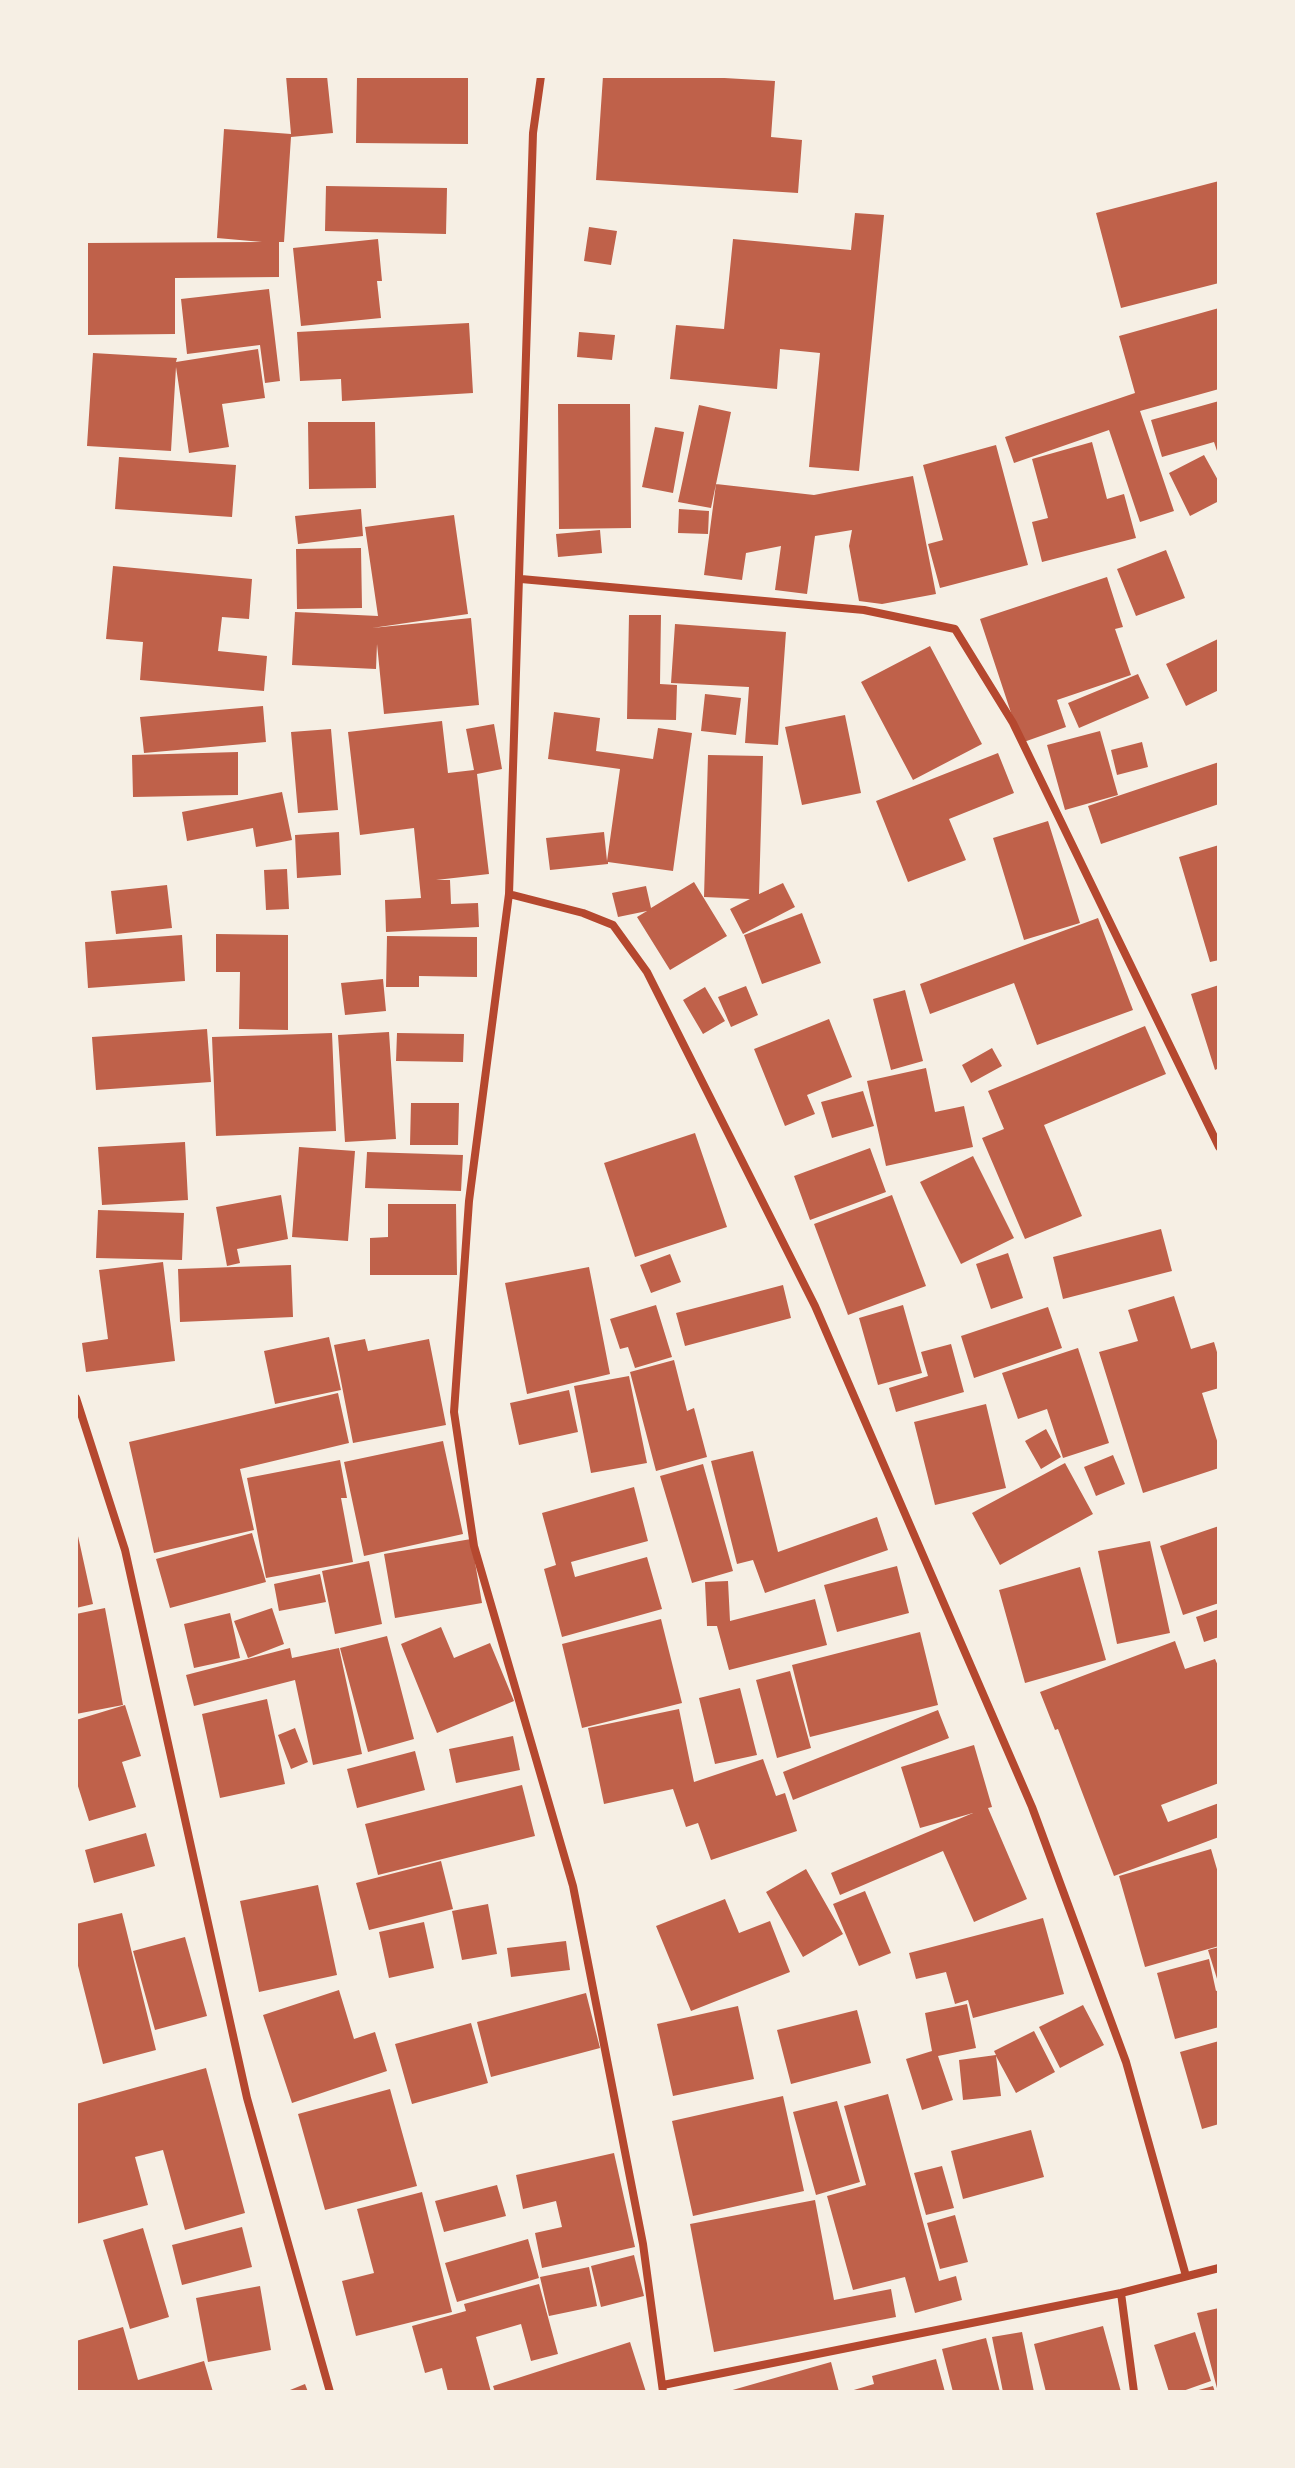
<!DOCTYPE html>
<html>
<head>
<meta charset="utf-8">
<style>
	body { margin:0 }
	#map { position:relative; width:1295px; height:2468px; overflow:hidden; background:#f6efe4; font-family:Inter,sans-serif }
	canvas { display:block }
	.frame { position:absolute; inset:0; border:78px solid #f6efe4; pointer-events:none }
</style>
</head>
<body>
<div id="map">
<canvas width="1295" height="2468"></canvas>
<div class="frame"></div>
</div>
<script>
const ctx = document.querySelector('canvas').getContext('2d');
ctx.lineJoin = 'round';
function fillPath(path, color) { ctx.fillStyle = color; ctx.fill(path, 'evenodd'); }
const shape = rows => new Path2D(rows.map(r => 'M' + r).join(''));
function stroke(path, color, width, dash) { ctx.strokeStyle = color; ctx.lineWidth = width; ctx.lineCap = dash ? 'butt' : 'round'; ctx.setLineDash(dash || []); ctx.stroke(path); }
const building = shape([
	[286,76,327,76,333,133,291,137,284,242,279,242,279,277,175,278,175,334,88,335,88,243,262,242,217,238,224,129,291,134],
	[357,76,468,76,468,144,356,143],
	[603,76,691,76,775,81,771,137,802,140,798,193,596,180],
	[1219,181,1219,283,1121,308,1096,213],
	[326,186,447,188,446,234,325,231],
	[855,213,884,215,859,471,809,467,820,353,780,349,777,389,670,379,676,325,724,329,733,239,851,250],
	[589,227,617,231,611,265,584,261],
	[378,239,382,281,377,281,381,318,301,326,293,248],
	[269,289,280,381,265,383,260,345,187,354,181,299],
	[1219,308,1219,389,1140,411,1174,511,1140,522,1109,430,1014,463,1005,437,1135,393,1119,336],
	[469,323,473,393,342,401,341,379,300,381,297,332],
	[579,332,615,335,612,360,577,357],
	[258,349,265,398,222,404,229,447,189,453,176,367,171,451,87,446,93,353,177,358,176,362],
	[1219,401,1219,457,1214,442,1162,457,1151,420],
	[558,404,630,404,631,528,559,529],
	[699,405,731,412,711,508,678,502],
	[308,422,375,422,376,488,309,489],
	[655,427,684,432,673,493,642,487],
	[1092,442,1107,499,1124,494,1136,538,1042,562,1032,522,1048,518,1032,459],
	[996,445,1028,565,940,588,928,544,943,540,923,465],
	[1204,455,1219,482,1219,501,1190,516,1169,473],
	[119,457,236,465,232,517,115,509],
	[913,476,936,594,882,604,859,601,849,546,852,530,815,536,807,594,775,590,781,546,746,553,742,580,704,575,716,484,814,495],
	[361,509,363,536,298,544,295,516],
	[679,509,709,511,708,534,678,533],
	[454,515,468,614,372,628,471,618,479,705,384,714,377,644,376,669,292,665,295,612,378,616,365,527],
	[600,530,602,553,558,557,556,534],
	[361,548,362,608,297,609,296,549],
	[1166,550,1185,598,1136,616,1117,569],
	[113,566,252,579,249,619,222,617,218,651,267,656,264,691,140,680,143,642,106,639],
	[1107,577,1123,627,1115,629,1131,675,1057,700,1066,727,1021,743,980,619],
	[629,615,661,615,660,684,677,685,676,720,627,719],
	[675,624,786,632,778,745,745,743,749,687,671,683],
	[1218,639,1219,690,1186,706,1166,664],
	[930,646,982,744,913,780,861,682],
	[1138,674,1149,698,1079,728,1068,703],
	[705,694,741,698,736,735,701,731],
	[263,706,266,742,144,753,140,717],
	[554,712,600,718,596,751,653,759,658,728,692,733,673,871,608,862,608,864,550,870,546,838,604,832,607,861,620,769,548,759],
	[845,715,861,793,802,805,785,727],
	[442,721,448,773,474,770,466,729,494,724,502,769,477,774,489,874,436,880,450,880,451,904,478,903,479,927,386,932,385,900,421,898,414,828,360,835,348,732],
	[331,729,338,810,298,813,291,732],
	[1100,731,1118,795,1065,810,1047,745],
	[1142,742,1148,767,1117,775,1111,750],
	[238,752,238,795,133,797,132,755],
	[998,753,1014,793,949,819,966,860,908,882,876,801],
	[708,755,763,756,759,894,783,883,795,907,743,934,730,909,750,899,704,897],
	[1219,762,1219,804,1101,844,1088,806],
	[282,792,292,840,256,847,253,828,187,841,182,812],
	[1048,821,1080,923,1024,940,993,838],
	[339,832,341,875,297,878,295,835],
	[1219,845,1219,960,1210,962,1179,857],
	[287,869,289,909,266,910,264,870],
	[694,882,727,936,670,970,637,917,647,911,618,917,612,893,646,886,651,908],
	[167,885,172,928,116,934,111,891],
	[802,913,821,963,762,984,744,935],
	[1098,918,1133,1010,1037,1045,1014,983,930,1014,920,984],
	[216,934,288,935,288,1030,239,1029,240,972,216,972],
	[182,935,185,981,88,988,85,942],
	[387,936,477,937,477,977,419,976,419,987,386,987],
	[383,979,386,1011,345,1015,341,983],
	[1219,985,1219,1068,1215,1070,1191,994],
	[746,986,758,1015,731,1027,718,997],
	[705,987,725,1021,703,1034,683,1000],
	[905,990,923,1061,891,1070,873,999],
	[829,1019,852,1077,807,1095,815,1114,785,1126,754,1049],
	[1145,1026,1166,1074,1044,1125,1082,1216,1025,1239,982,1138,1004,1129,988,1091],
	[207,1029,211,1082,96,1090,92,1037],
	[389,1032,396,1139,345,1142,338,1035],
	[332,1033,336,1131,216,1136,212,1037],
	[397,1033,464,1034,463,1062,396,1061],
	[992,1048,1002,1066,971,1083,962,1065],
	[926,1068,935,1112,964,1106,973,1147,886,1166,867,1081],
	[863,1091,874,1126,832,1138,821,1102],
	[411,1103,459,1103,458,1145,410,1145],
	[695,1133,727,1227,635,1257,604,1163],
	[185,1142,188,1200,102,1205,98,1147],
	[299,1147,355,1151,348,1241,292,1237],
	[870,1148,886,1192,810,1220,794,1176],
	[367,1152,463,1155,461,1191,365,1188],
	[973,1156,1014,1238,961,1264,920,1182],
	[281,1195,288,1239,237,1249,240,1263,227,1266,216,1207],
	[892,1195,926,1286,848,1315,814,1224],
	[388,1204,456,1204,457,1275,370,1275,370,1238,388,1237],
	[98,1210,184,1213,182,1260,96,1258],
	[1161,1229,1172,1271,1063,1299,1053,1257],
	[1008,1253,1023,1298,991,1309,976,1264],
	[670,1254,681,1282,651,1293,640,1265],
	[163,1262,175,1361,86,1372,82,1343,108,1339,99,1270],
	[291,1265,293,1317,180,1322,178,1269],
	[589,1267,610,1374,527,1394,505,1283],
	[783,1285,791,1318,685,1346,676,1313],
	[1174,1296,1191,1349,1214,1342,1219,1359,1219,1388,1202,1393,1219,1447,1219,1468,1143,1493,1099,1352,1138,1341,1128,1310],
	[656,1305,672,1357,635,1368,628,1347,620,1349,610,1319],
	[903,1305,922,1373,878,1385,859,1318],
	[1048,1307,1062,1348,974,1378,961,1336],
	[329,1337,341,1390,275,1404,264,1351],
	[365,1339,368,1351,429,1339,446,1425,353,1443,334,1345],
	[951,1344,964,1392,896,1412,889,1388,928,1376,921,1352],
	[1078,1348,1109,1443,1063,1458,1047,1409,1018,1419,1002,1373],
	[674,1360,687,1411,694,1408,707,1457,656,1471,630,1372],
	[629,1376,647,1463,591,1473,574,1386],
	[569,1390,578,1432,519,1445,510,1403],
	[338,1393,349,1443,240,1469,254,1530,154,1553,129,1442],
	[986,1404,1006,1488,935,1505,914,1422],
	[1046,1429,1061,1457,1041,1469,1025,1441],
	[443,1441,463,1534,364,1556,344,1462],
	[753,1451,778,1552,877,1517,888,1550,765,1593,753,1560,737,1564,711,1461],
	[1113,1455,1125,1484,1096,1496,1084,1467],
	[340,1460,347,1498,341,1498,353,1562,266,1578,247,1478],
	[1065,1463,1093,1514,1000,1565,972,1513],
	[703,1464,733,1571,692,1583,660,1476],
	[634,1487,648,1541,571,1562,575,1577,647,1557,662,1609,562,1637,544,1569,556,1565,542,1513],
	[1219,1526,1219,1603,1183,1615,1160,1546],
	[76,1527,93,1604,76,1608],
	[252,1533,266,1582,170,1608,156,1559],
	[471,1539,482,1603,395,1618,384,1554],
	[1150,1541,1170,1633,1117,1644,1098,1551],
	[369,1561,382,1624,335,1634,322,1571],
	[897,1566,909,1613,837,1632,824,1585],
	[1080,1567,1106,1660,1025,1683,999,1590],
	[320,1574,326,1602,279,1611,274,1584],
	[728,1581,730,1621,815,1599,827,1645,729,1670,717,1626,707,1626,705,1582],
	[105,1608,123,1705,76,1714,76,1614],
	[272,1608,284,1644,248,1658,234,1621],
	[1219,1609,1219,1637,1204,1642,1196,1617],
	[230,1613,240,1658,194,1668,184,1624],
	[661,1619,682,1703,582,1728,562,1644],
	[441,1627,454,1658,490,1643,514,1701,437,1733,401,1644],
	[920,1632,938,1705,810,1737,792,1665],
	[387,1636,414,1739,368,1752,340,1648],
	[1175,1641,1185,1669,1215,1659,1219,1668,1219,1783,1161,1805,1168,1822,1219,1803,1219,1837,1114,1876,1058,1729,1055,1730,1040,1692],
	[290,1648,292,1658,339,1648,362,1754,313,1765,295,1680,194,1706,186,1675],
	[790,1671,811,1748,777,1758,756,1680],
	[740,1688,757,1755,715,1764,699,1698],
	[267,1699,285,1784,220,1798,202,1714],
	[125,1705,141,1756,122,1762,136,1807,89,1821,76,1780,76,1720],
	[679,1709,694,1782,763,1759,776,1796,785,1793,797,1831,711,1860,698,1823,686,1827,673,1789,604,1804,588,1728],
	[938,1710,949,1738,793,1800,783,1772],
	[295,1728,308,1762,291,1769,278,1735],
	[513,1736,520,1770,456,1783,449,1749],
	[974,1745,992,1807,988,1808,1027,1899,974,1922,943,1851,840,1895,831,1873,973,1813,920,1828,901,1767],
	[415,1751,425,1790,357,1808,347,1769],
	[522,1785,535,1836,378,1875,365,1824],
	[146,1833,155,1866,94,1883,85,1850],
	[1211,1849,1219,1876,1219,1946,1145,1967,1119,1876],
	[441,1861,453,1909,369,1930,356,1883],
	[806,1869,843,1934,803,1957,766,1892],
	[318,1885,337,1975,259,1992,240,1901],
	[865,1891,891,1953,859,1966,833,1904],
	[725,1899,739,1933,770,1921,790,1972,691,2011,656,1926],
	[488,1904,497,1954,462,1960,452,1911],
	[122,1913,156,2050,103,2064,76,1958,76,1924],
	[1043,1918,1064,1994,973,2018,968,2000,955,2004,946,1972,916,1979,909,1953],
	[424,1922,434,1968,389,1978,379,1932],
	[185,1937,207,2016,155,2030,133,1951],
	[566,1941,570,1970,511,1977,507,1948],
	[1219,1947,1219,1982,1218,1982,1208,1950],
	[1209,1959,1216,1991,1219,1990,1219,2027,1175,2039,1157,1973],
	[339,1990,354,2039,375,2032,387,2071,292,2103,263,2015],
	[586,1993,600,2048,491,2077,477,2022],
	[967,2004,976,2048,938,2056,953,2100,922,2110,906,2059,932,2051,925,2013],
	[1083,2005,1104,2045,1060,2068,1039,2027],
	[738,2006,754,2079,673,2096,657,2024],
	[857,2010,871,2063,791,2084,777,2030],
	[471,2023,488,2083,412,2104,395,2044],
	[1034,2031,1055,2072,1016,2093,996,2056,1001,2096,963,2100,959,2060,996,2055,994,2051],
	[1219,2041,1219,2124,1202,2129,1180,2052],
	[206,2068,245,2213,185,2230,163,2150,135,2157,148,2205,76,2224,76,2104],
	[390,2089,417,2186,325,2210,298,2114],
	[888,2094,939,2281,956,2276,962,2300,915,2313,905,2277,853,2290,827,2196,866,2185,844,2106],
	[783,2096,804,2191,693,2216,672,2121],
	[837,2101,860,2182,816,2195,793,2112],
	[1031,2130,1044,2177,963,2199,951,2151],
	[614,2153,635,2247,542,2268,535,2233,562,2227,556,2201,523,2209,516,2175],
	[942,2166,954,2208,926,2215,914,2173],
	[497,2185,506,2216,444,2232,435,2201],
	[422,2192,452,2312,356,2336,342,2281,374,2273,357,2209],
	[815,2200,834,2300,891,2289,896,2317,714,2352,690,2224],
	[955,2215,968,2262,940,2269,927,2223],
	[242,2227,252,2267,182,2285,172,2245],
	[143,2228,169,2317,130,2329,103,2240],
	[528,2239,539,2278,457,2302,445,2263],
	[634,2255,644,2296,601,2307,591,2266],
	[589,2267,597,2306,549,2316,540,2277],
	[539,2284,558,2354,531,2361,521,2324,476,2337,491,2392,448,2392,442,2368,425,2373,412,2326,466,2311,464,2304],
	[260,2286,271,2350,208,2362,196,2298],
	[1219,2308,1219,2392,1218,2392,1197,2313],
	[1103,2326,1121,2392,1046,2392,1034,2344],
	[123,2327,138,2380,204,2361,213,2392,76,2392,76,2341],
	[1022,2332,1034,2392,1003,2392,992,2337],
	[1195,2332,1211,2381,1180,2392,1169,2392,1154,2345],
	[986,2338,1000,2392,953,2392,942,2349],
	[630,2342,646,2392,495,2392,493,2386],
	[936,2359,945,2392,847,2392,874,2384,872,2376],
	[831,2362,839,2392,730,2392,729,2391],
	[305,2384,308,2392,285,2392],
	[1213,2386,1215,2392,1195,2392,1195,2391]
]);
const minor = shape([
	[541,76,533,133,509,894,469,1201,454,1412,474,1546,573,1886,643,2244,663,2392],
	[521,579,864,610,955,629,1013,723,1219,1147],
	[509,894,583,913,613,925,647,972,815,1306,1032,1807,1126,2062,1186,2276],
	[76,1398,125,1550,247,2098,330,2392],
	[1121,2293,1134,2392],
	[663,2385,1121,2293,1219,2268]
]);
fillPath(building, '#bf614a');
stroke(minor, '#b5482f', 8);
</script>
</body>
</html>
